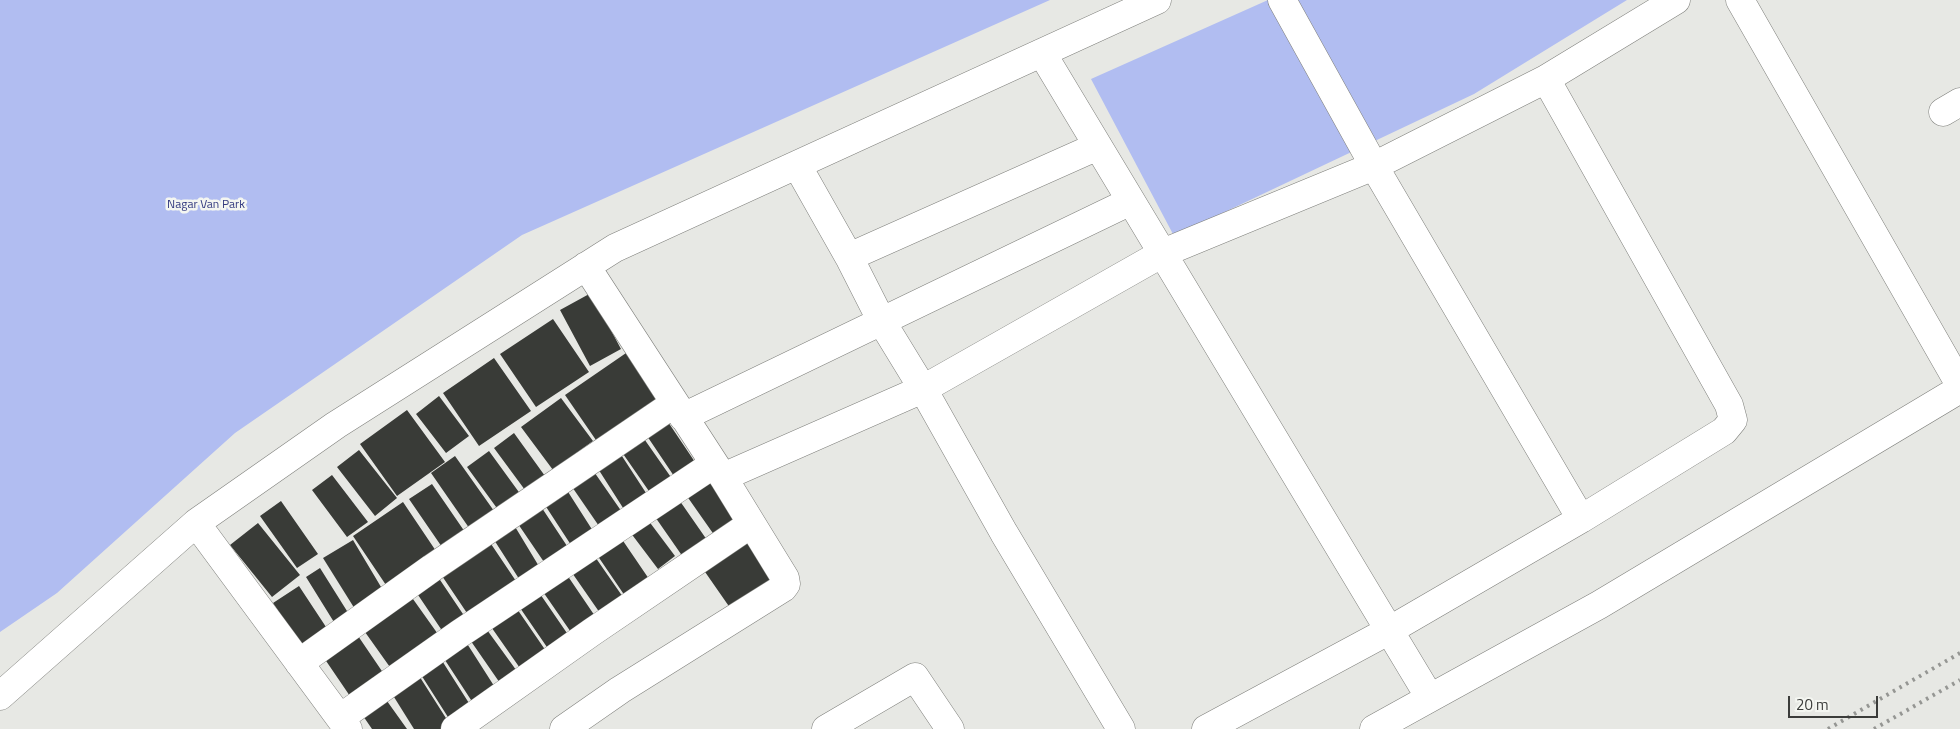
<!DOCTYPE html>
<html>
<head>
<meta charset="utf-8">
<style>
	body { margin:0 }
	#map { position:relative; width:1960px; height:729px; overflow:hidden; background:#e7e8e4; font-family:"Titillium Web",sans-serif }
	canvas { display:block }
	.scale { position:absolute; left:1788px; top:696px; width:90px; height:22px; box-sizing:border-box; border:2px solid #3b3c3a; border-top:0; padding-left:6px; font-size:15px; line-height:18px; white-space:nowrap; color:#3b3c3a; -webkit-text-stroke:4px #f4f6f1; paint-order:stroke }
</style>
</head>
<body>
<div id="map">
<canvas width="1960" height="729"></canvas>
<div class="scale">20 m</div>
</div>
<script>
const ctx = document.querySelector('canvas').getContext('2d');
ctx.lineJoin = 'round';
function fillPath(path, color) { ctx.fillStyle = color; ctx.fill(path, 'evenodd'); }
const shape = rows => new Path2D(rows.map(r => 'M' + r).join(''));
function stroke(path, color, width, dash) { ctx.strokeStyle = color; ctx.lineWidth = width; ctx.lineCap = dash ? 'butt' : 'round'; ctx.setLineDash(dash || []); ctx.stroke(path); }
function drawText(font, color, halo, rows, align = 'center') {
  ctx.font = font + ' "Titillium Web",sans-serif'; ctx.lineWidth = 5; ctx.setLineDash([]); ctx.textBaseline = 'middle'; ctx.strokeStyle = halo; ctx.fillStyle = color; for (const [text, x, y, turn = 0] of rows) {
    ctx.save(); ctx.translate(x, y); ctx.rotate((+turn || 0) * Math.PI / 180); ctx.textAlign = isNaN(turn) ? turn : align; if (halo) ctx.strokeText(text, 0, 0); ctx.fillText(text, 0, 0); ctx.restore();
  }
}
const green = shape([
	[0,0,1050,0,522,235,235,433,57,593,0,632],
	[1268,0,1627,0,1474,94,1174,236,1091,79]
]);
const building = shape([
	[591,293,621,349,590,366,560,310],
	[553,319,589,372,536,407,500,354],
	[629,351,663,399,598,443,565,395],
	[494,358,531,411,479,446,443,393],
	[439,396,469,436,446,453,416,414],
	[561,398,593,441,553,470,521,427],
	[407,410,445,462,397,496,360,444],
	[664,416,699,468,678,482,643,430],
	[514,433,545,476,525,490,494,448],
	[640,433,675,483,653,497,619,448],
	[359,450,397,498,375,516,337,467],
	[618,450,648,496,625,511,595,464],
	[489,451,521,495,499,511,467,467],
	[455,456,499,518,474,535,431,473],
	[590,466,624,515,601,529,568,481],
	[332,475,368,522,347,537,312,490],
	[706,476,739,523,717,539,684,492],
	[432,484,467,535,444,550,409,499],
	[563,484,593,531,571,545,541,499],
	[675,494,707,540,683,557,651,511],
	[281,501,318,554,297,568,260,516],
	[403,502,440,557,390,591,353,536],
	[538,502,569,549,546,565,514,518],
	[645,516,675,556,658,569,627,528],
	[511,520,543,573,523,585,489,532],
	[258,523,300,575,272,597,230,545],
	[617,532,649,579,625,596,593,549],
	[487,538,520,587,471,619,438,570],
	[747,538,779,584,735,615,703,569],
	[353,540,387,597,358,614,323,558],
	[591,551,625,600,602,616,568,567],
	[320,568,352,619,337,627,306,577],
	[563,569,599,622,575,638,539,586],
	[434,571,467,620,445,635,412,586],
	[299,586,328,630,302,647,273,603],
	[536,588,571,639,551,653,516,602],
	[408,592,440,637,392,670,360,625],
	[513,603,548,654,522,671,487,621],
	[482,623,519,674,502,686,466,634],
	[354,630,388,680,354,702,320,652],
	[466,642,496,689,473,703,443,657],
	[439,656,474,711,453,725,418,670],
	[416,671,451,726,446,729,414,729,389,689],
	[382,694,407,729,372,729,359,710]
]);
const minor = shape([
	[1282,0,1374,166,1581,519],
	[1740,0,1960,385],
	[1042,53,1430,698,1599,605,1960,389],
	[1943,112,1960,102],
	[797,165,849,257,882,322,923,389,1004,533,1121,729],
	[849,257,1098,146],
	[683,417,1131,201],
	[723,477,923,389,1163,253,1374,166,1546,79,1676,0],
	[196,523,348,729],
	[299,663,432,568,675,403],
	[0,696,196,523,336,425,615,248,1157,0],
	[340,718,459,634,714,464],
	[455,729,592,632,751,524],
	[564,729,620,690,783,588,786,584,785,578,723,477,586,266],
	[826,729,915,677,950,729],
	[1206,729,1390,630,1581,519,1724,431,1733,420,1729,405,1546,79],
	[1374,729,1430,698]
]);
const rail = shape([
	[1828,729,1960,653],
	[1874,729,1960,680]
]);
const parkNames = [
	["Nagar Van Park",206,205]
];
fillPath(green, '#b1bdf1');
fillPath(building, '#393b37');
stroke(minor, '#7e7f7b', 29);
stroke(minor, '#fff', 28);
stroke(rail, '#959693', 4, [2.5, 5]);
drawText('12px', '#32397f', '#f4f6f1', parkNames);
</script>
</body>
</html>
